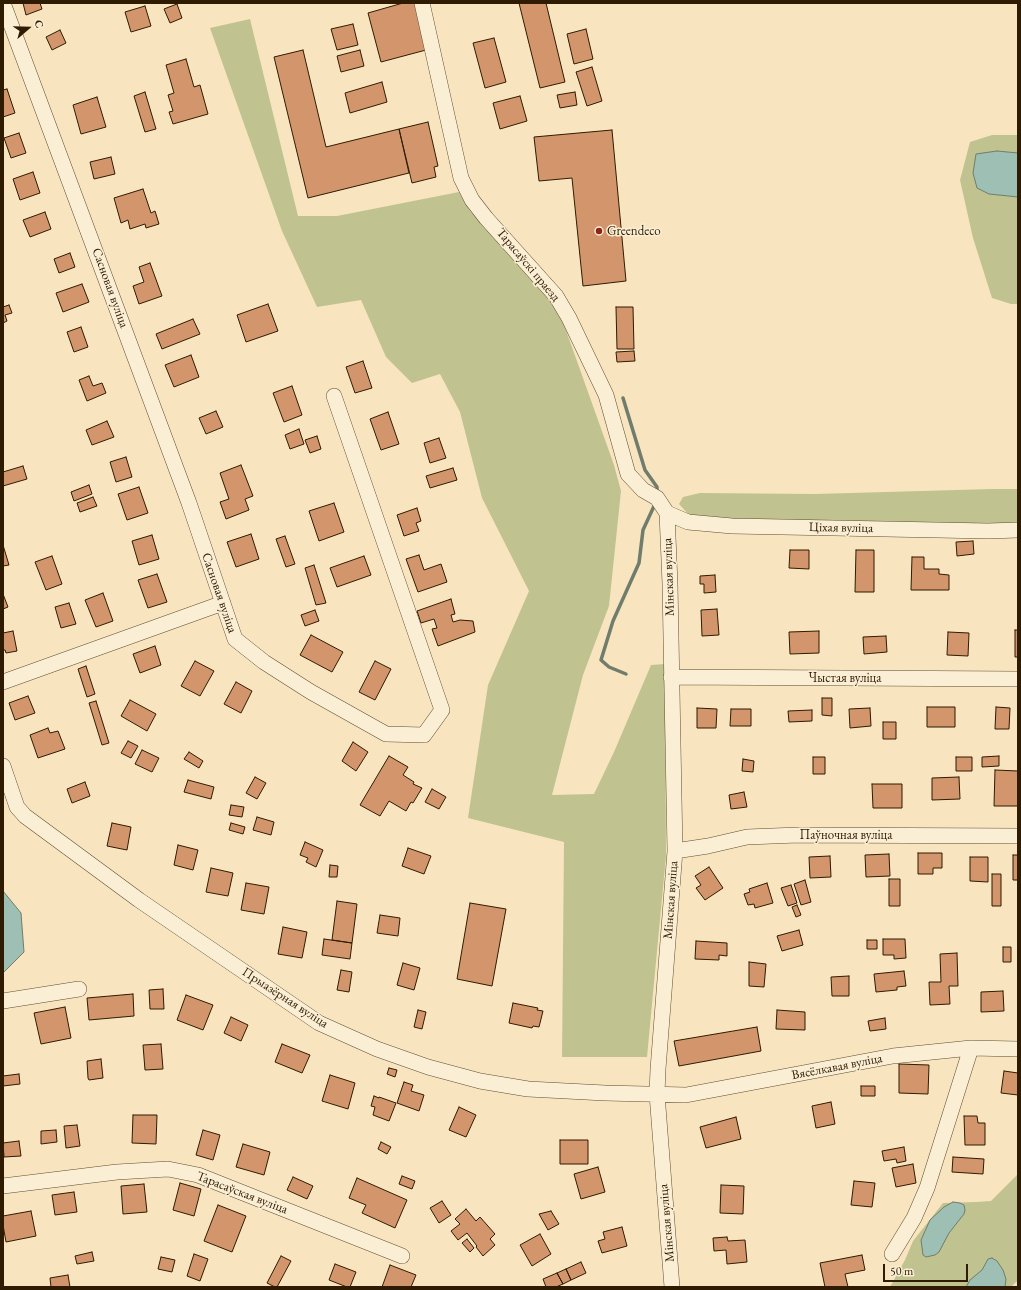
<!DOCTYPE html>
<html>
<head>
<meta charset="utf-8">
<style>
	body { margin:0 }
	#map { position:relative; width:1021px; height:1290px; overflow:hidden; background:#f8e5bf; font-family:"EB Garamond",serif }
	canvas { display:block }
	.frame { position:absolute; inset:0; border:4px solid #2e1b01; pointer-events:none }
	.north { position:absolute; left:8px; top:8px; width:40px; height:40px; -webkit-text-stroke:3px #faeed5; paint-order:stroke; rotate:70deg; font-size:11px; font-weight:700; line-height:16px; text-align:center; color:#2e1b01 }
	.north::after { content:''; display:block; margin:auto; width:14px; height:18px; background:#2e1b01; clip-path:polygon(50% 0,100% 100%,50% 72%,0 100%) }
	.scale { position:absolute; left:883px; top:1264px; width:85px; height:18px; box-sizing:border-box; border:2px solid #2e1b01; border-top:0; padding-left:5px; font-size:12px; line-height:14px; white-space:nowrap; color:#2e1b01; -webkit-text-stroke:3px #faeed5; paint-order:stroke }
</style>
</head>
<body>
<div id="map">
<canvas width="1021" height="1290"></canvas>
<div class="frame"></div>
<div class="north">С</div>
<div class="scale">50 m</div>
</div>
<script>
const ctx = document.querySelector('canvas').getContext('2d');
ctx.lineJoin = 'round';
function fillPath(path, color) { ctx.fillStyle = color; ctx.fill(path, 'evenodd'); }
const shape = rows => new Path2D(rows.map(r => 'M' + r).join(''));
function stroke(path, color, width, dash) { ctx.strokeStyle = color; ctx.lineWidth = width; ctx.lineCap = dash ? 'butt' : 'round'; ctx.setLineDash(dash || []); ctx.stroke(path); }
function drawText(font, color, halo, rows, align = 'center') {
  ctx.font = font + ' "EB Garamond",serif'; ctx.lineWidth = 3; ctx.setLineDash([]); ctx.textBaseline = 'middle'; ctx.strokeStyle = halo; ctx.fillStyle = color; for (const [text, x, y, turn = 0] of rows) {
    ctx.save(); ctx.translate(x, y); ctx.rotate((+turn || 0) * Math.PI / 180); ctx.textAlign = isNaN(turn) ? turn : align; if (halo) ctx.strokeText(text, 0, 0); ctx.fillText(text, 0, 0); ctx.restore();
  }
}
const green = shape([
	[250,19,298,216,337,216,459,192,470,211,557,305,614,465,621,491,609,606,583,675,552,795,594,794,614,752,651,665,665,664,666,856,647,1057,562,1057,564,842,468,818,488,685,529,591,482,498,460,412,440,374,412,383,386,357,361,300,317,307,282,231,210,28],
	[992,135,1018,135,1018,304,1011,304,992,298,973,238,960,180,970,142],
	[992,489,1018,489,1018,527,727,522,691,517,679,504,683,497,700,493,815,494],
	[1018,1174,1018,1281,1015,1283,1011,1287,890,1287,905,1260,913,1241,943,1203,976,1202,991,1201]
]);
const water = shape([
	[997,151,1018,153,1018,197,989,194,977,188,973,173,976,154,997,151],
	[3,891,21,913,24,952,3,973,3,891],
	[953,1202,960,1203,964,1205,965,1210,964,1214,949,1233,939,1252,935,1255,926,1257,923,1255,921,1240,930,1220,944,1207,953,1202],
	[992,1258,997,1261,1003,1270,1006,1279,1005,1287,966,1287,970,1280,982,1270,988,1259,992,1258]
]);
const stream = shape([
	[623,398,645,470,657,487,657,494],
	[626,674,609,667,601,660,613,621,639,563,643,530,655,504]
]);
const building = shape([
	[23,3,40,3,42,9,26,15,23,3],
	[403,3,415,3,426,50,381,62,368,13,403,3],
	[519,3,546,3,565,82,540,88,519,3],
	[177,4,182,18,170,23,164,9,177,4],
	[145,6,151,26,131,32,125,12,145,6],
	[353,24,358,45,337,50,331,29,353,24],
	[586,29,593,59,574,64,567,34,586,29],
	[60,30,66,43,52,50,46,37,60,30],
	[494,38,506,82,485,88,473,43,494,38],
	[303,50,326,147,399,129,409,173,308,198,274,57,303,50],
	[360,50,364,66,341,72,337,56,360,50],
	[186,59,194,87,200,85,208,114,173,124,169,112,173,111,168,95,174,93,166,65,186,59],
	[592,67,602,101,587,106,576,72,592,67],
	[382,82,387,102,350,113,345,93,382,82],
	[7,89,15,113,3,117,3,90,7,89],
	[145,92,156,129,145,132,134,96,145,92],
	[575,92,577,105,560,108,557,95,575,92],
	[520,96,527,121,500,129,493,103,520,96],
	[97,97,106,127,81,134,73,105,97,97],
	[428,122,438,166,434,167,436,177,412,183,399,129,428,122],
	[612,130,626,281,583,286,572,178,539,181,534,137,612,130],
	[19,133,26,153,11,158,4,138,19,133],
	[111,157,115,174,94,179,90,162,111,157],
	[33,172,40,193,20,200,13,179,33,172],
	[143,189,151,213,155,211,159,224,146,228,145,224,130,229,128,220,121,223,114,198,143,189],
	[45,212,51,229,30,237,23,220,45,212],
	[70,253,75,267,59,273,54,259,70,253],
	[150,263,162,296,139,304,133,286,144,282,139,267,150,263],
	[82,284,89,302,63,312,56,293,82,284],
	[268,304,278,331,246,342,237,315,268,304],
	[9,305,12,313,5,315,7,321,3,323,3,307,9,305],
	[616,307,633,307,634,349,617,349,616,307],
	[193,319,200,334,162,349,156,334,193,319],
	[81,327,88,347,74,352,67,332,81,327],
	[634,351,635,361,617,362,616,352,634,351],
	[191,355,199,377,174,387,165,365,191,355],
	[363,361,372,388,355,393,346,367,363,361],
	[89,376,93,386,102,383,106,393,87,401,79,380,89,376],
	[292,386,302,415,284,422,273,393,292,386],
	[216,411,223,427,206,434,199,418,216,411],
	[388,412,399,444,381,450,370,419,388,412],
	[107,421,114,437,92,445,86,430,107,421],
	[299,429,304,444,290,449,285,435,299,429],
	[317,436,321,449,310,453,305,440,317,436],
	[439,438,446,458,430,463,424,443,439,438],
	[126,457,132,477,116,482,110,462,126,457],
	[241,465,253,496,245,499,249,510,226,519,220,502,229,499,220,473,241,465],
	[23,466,27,479,3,486,3,472,23,466],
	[453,468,457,480,430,488,426,476,453,468],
	[89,485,92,494,74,501,71,492,89,485],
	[139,487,148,513,127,520,118,494,139,487],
	[93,497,97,506,80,512,77,503,93,497],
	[334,503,344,532,319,541,309,511,334,503],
	[417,508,421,521,416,523,419,531,404,536,397,515,417,508],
	[251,534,259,559,236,567,227,542,251,534],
	[152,535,159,559,139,565,132,541,152,535],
	[285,536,295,564,286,567,276,539,285,536],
	[973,541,974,554,957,556,956,542,973,541],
	[3,545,9,565,3,566,3,545],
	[790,550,809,550,809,569,789,568,790,550],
	[856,550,874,550,874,592,855,592,856,550],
	[419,555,424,570,441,564,447,582,418,592,406,559,419,555],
	[52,556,62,584,46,590,35,562,52,556],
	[364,556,371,575,337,587,330,568,364,556],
	[912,557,924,557,924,569,939,569,939,574,949,575,949,590,911,590,912,557],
	[314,565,326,603,316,605,305,568,314,565],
	[157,574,167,602,148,608,138,580,157,574],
	[715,575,716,592,704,593,704,584,700,584,700,576,715,575],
	[103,593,113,621,96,627,85,600,103,593],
	[3,594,8,607,3,609,3,594],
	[451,599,455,614,451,615,453,622,460,620,473,621,475,632,438,646,432,629,437,628,434,619,421,623,417,611,451,599],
	[69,603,76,624,61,628,55,607,69,603],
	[717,609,719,635,702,636,701,610,717,609],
	[315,610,319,621,305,626,301,615,315,610],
	[1015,630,1018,630,1018,657,1015,657,1015,630],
	[13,631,17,651,6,653,5,650,3,650,3,633,13,631],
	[819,631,819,653,790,654,789,632,819,631],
	[948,632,969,633,968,656,947,655,948,632],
	[311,635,343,652,332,672,300,655,311,635],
	[886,636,887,652,864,654,863,637,886,636],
	[155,646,161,665,140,673,133,654,155,646],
	[195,661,214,671,200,696,181,686,195,661],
	[375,661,391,669,375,700,359,692,375,661],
	[86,666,95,694,87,697,78,669,86,666],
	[236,682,252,691,241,713,224,704,236,682],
	[28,696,35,713,15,720,9,703,28,696],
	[822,698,832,698,832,716,822,715,822,698],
	[130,700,156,714,147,731,121,716,130,700],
	[96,701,109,743,102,745,89,703,96,701],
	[927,707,955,707,955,727,927,727,927,707],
	[996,707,1010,708,1009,729,995,729,996,707],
	[697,708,717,709,716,728,697,728,697,708],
	[870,708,871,726,850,728,849,709,870,708],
	[731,709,751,709,751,726,730,726,731,709],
	[812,710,812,721,789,722,788,711,812,710],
	[883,722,896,722,896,739,883,739,883,722],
	[48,728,50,733,58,731,65,749,38,758,30,735,48,728],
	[128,741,138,746,131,758,121,753,128,741],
	[353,742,368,752,356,771,342,761,353,742],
	[142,750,159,758,152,772,135,764,142,750],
	[189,752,203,761,199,768,184,759,189,752],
	[389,756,408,767,403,775,414,782,413,784,422,788,413,803,411,802,406,811,389,801,380,816,360,805,389,756],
	[999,756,999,766,982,767,982,757,999,756],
	[813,757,825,757,825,774,813,774,813,757],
	[956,757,972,757,972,771,956,771,956,757],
	[743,759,754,761,753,772,742,771,743,759],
	[995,770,1018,771,1018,806,994,806,995,770],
	[255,777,266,783,257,799,246,793,255,777],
	[959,777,960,799,932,800,932,778,959,777],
	[188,780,214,787,211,799,184,792,188,780],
	[85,782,90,796,72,803,67,789,85,782],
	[872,784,902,784,902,808,873,808,872,784],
	[432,789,446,797,439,809,425,802,432,789],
	[744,792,747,807,731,809,729,795,744,792],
	[231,805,244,807,242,817,229,815,231,805],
	[257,817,274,822,271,835,253,830,257,817],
	[112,823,131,827,127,850,107,846,112,823],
	[231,823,245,827,243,834,229,830,231,823],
	[305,842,323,850,316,867,306,862,308,858,300,855,305,842],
	[178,845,198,850,193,870,174,865,178,845],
	[408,848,431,856,424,874,402,866,408,848],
	[918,853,942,853,942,868,933,868,933,874,918,874,918,853],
	[889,854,890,876,866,877,865,855,889,854],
	[1013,855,1018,855,1018,880,1013,880,1013,855],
	[830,856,831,877,810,878,809,857,830,856],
	[970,857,988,857,988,882,970,881,970,857],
	[330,865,338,866,337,877,329,877,330,865],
	[709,867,723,888,705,900,696,888,701,885,695,876,709,867],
	[211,868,233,873,228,896,206,892,211,868],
	[992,874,1001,874,1001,906,992,906,992,874],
	[889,879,900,879,900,906,889,906,889,879],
	[805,880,811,902,801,905,794,884,805,880],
	[246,883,269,887,264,914,241,910,246,883],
	[767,883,773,903,755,908,754,904,748,905,744,894,750,892,749,889,767,883],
	[791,885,797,903,788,906,781,888,791,885],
	[337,901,357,904,352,943,332,940,337,901],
	[470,903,506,909,492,986,457,979,470,903],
	[797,905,801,915,796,917,792,907,797,905],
	[380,915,400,918,398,936,377,933,380,915],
	[283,927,307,932,302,958,278,954,283,927],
	[799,930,803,945,782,951,777,936,799,930],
	[324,939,352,943,350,959,322,955,324,939],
	[883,939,905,939,906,958,894,959,894,955,883,955,883,939],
	[867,940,877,940,877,949,867,949,867,940],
	[696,941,727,943,727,956,719,955,719,960,695,959,696,941],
	[1003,947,1011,947,1011,962,1003,962,1003,947],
	[957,953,958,986,949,986,950,1004,930,1005,929,982,941,982,940,954,957,953],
	[749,962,766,964,764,987,749,986,749,962],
	[403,963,420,968,414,990,397,985,403,963],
	[341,970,352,972,349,992,337,990,341,970],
	[904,971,906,986,897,987,897,990,876,992,874,974,904,971],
	[849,976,849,996,832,996,831,977,849,976],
	[163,989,164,1009,150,1009,149,990,163,989],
	[1003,991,1004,1011,981,1012,981,992,1003,991],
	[133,994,134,1016,89,1020,87,998,133,994],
	[186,995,213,1005,203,1030,177,1020,186,995],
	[513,1003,538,1008,537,1010,543,1011,539,1027,533,1026,532,1028,509,1023,513,1003],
	[65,1007,71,1038,41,1044,34,1013,65,1007],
	[418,1010,426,1012,422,1029,414,1027,418,1010],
	[777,1010,805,1012,805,1030,776,1029,777,1010],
	[231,1017,248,1025,241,1041,224,1033,231,1017],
	[885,1018,886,1029,870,1031,868,1021,885,1018],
	[757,1027,761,1051,679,1066,674,1041,757,1027],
	[161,1044,163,1069,145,1070,143,1045,161,1044],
	[282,1044,310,1055,302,1073,275,1062,282,1044],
	[101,1059,103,1078,89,1080,88,1078,87,1061,101,1059],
	[899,1064,929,1065,928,1094,899,1093,899,1064],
	[389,1068,397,1070,395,1077,387,1074,389,1068],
	[1004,1071,1018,1073,1018,1095,1001,1093,1004,1071],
	[19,1074,20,1084,3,1086,3,1076,19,1074],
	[330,1075,355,1083,348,1109,322,1101,330,1075],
	[404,1082,413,1085,411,1091,424,1095,419,1111,397,1103,404,1082],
	[861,1086,875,1086,875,1096,861,1096,861,1086],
	[374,1096,379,1098,379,1097,396,1103,389,1121,373,1115,375,1107,371,1106,374,1096],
	[831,1102,835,1124,816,1128,812,1106,831,1102],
	[459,1107,476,1115,466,1137,449,1130,459,1107],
	[133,1115,157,1115,156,1144,132,1143,133,1115],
	[964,1116,977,1116,978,1123,985,1123,985,1145,965,1145,964,1116],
	[736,1117,741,1139,706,1148,700,1127,736,1117],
	[77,1125,80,1146,66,1148,64,1126,77,1125],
	[56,1130,57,1142,41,1144,41,1131,56,1130],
	[203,1130,220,1135,213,1160,196,1155,203,1130],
	[560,1140,588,1140,588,1164,560,1164,560,1140],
	[19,1141,21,1156,4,1157,3,1143,19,1141],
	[381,1142,391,1147,387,1154,378,1149,381,1142],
	[243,1144,270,1152,264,1175,236,1167,243,1144],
	[904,1147,906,1161,897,1163,896,1159,884,1161,882,1151,904,1147],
	[953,1157,984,1159,983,1174,952,1172,953,1157],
	[913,1164,916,1183,896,1187,892,1168,913,1164],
	[598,1167,605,1192,581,1199,574,1174,598,1167],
	[402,1176,415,1181,412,1189,399,1184,402,1176],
	[293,1177,313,1186,307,1199,287,1190,293,1177],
	[357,1178,407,1200,395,1228,362,1213,366,1205,349,1198,357,1178],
	[854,1181,875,1183,872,1207,851,1205,854,1181],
	[180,1183,201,1189,194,1216,173,1210,180,1183],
	[144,1184,147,1212,123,1214,121,1186,144,1184],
	[721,1185,744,1186,743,1214,720,1213,721,1185],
	[74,1192,77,1212,55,1215,52,1195,74,1192],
	[442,1201,451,1215,439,1223,430,1208,442,1201],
	[218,1205,246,1216,232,1252,204,1241,218,1205],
	[466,1209,476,1221,480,1217,495,1234,490,1239,495,1245,483,1256,476,1247,477,1246,467,1233,458,1240,451,1231,460,1224,455,1219,466,1209],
	[31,1211,36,1236,6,1242,3,1225,3,1216,31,1211],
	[551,1211,559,1224,548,1230,539,1214,551,1211],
	[622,1227,627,1246,602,1253,598,1241,605,1239,603,1232,622,1227],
	[540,1234,551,1254,532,1266,520,1245,540,1234],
	[727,1237,728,1241,745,1240,747,1262,727,1264,726,1250,714,1251,713,1238,727,1237],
	[467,1239,474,1248,470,1252,462,1243,467,1239],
	[92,1252,94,1261,77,1264,75,1256,92,1252],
	[194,1254,208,1259,200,1281,187,1276,194,1254],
	[862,1255,865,1270,845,1274,848,1287,825,1287,820,1263,862,1255],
	[281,1256,291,1261,277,1287,275,1287,267,1283,281,1256],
	[161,1257,175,1260,172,1272,158,1269,161,1257],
	[581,1262,586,1273,571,1280,566,1269,581,1262],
	[335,1264,356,1272,350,1287,347,1287,329,1280,335,1264],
	[390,1265,416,1275,411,1287,382,1287,390,1265],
	[566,1269,571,1280,563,1284,557,1273,566,1269],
	[557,1273,563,1284,556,1287,546,1287,543,1279,557,1273],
	[68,1275,70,1287,51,1287,50,1278,68,1275]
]);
const minor = shape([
	[3,3,189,503,235,639,264,662,311,692,386,734,424,735,442,710,334,396],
	[422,3,461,178,472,200,486,218,556,296,569,318,606,395,628,474,643,490,657,498,667,513],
	[667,513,670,584,675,851,658,1069,657,1094,672,1287],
	[667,513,688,522,732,526,988,531,1018,530],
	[671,677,1018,679],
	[3,682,223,603],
	[3,766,17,807,25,816,139,900,319,1023,377,1049,428,1067,480,1081,528,1089,605,1093,686,1095,893,1056,971,1048,1018,1049],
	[675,851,708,846,747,837,798,835,1018,836],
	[3,1001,79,989],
	[3,1186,117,1172,168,1169,198,1175,402,1256],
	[892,1254,914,1218,927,1188,971,1048]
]);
const markers = [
	[599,231,4,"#8f2418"]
];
const poiNames = [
	["Greendeco",607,231]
];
const streetNames = [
	["Тарасаўскі праезд",528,265,50],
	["Сасновая вуліца",110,288,70],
	["Ціхая вуліца",841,528,1],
	["Мінская вуліца",669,577,-92],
	["Сасновая вуліца",219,593,71],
	["Чыстая вуліца",845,678],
	["Паўночная вуліца",846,835],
	["Мінская вуліца",671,900,-86],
	["Прыазёрная вуліца",285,998,33],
	["Вясёлкавая вуліца",837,1067,-11],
	["Тарасаўская вуліца",242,1193,21],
	["Мінская вуліца",667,1223,-95]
];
fillPath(green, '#c0c390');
fillPath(water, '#9dbfb4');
stroke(water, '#717d6c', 1);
stroke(stream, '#717d6c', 3.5);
fillPath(building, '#d2956c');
stroke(building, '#2e1b01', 1);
stroke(minor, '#604e30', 16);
stroke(minor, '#faeed5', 15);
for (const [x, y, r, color] of markers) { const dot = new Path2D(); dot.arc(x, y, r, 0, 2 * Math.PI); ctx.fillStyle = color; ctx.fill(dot); stroke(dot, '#faeed5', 1.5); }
drawText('13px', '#2e1b01', '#faeed5', poiNames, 'left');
drawText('13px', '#2e1b01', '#faeed5', streetNames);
</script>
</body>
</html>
